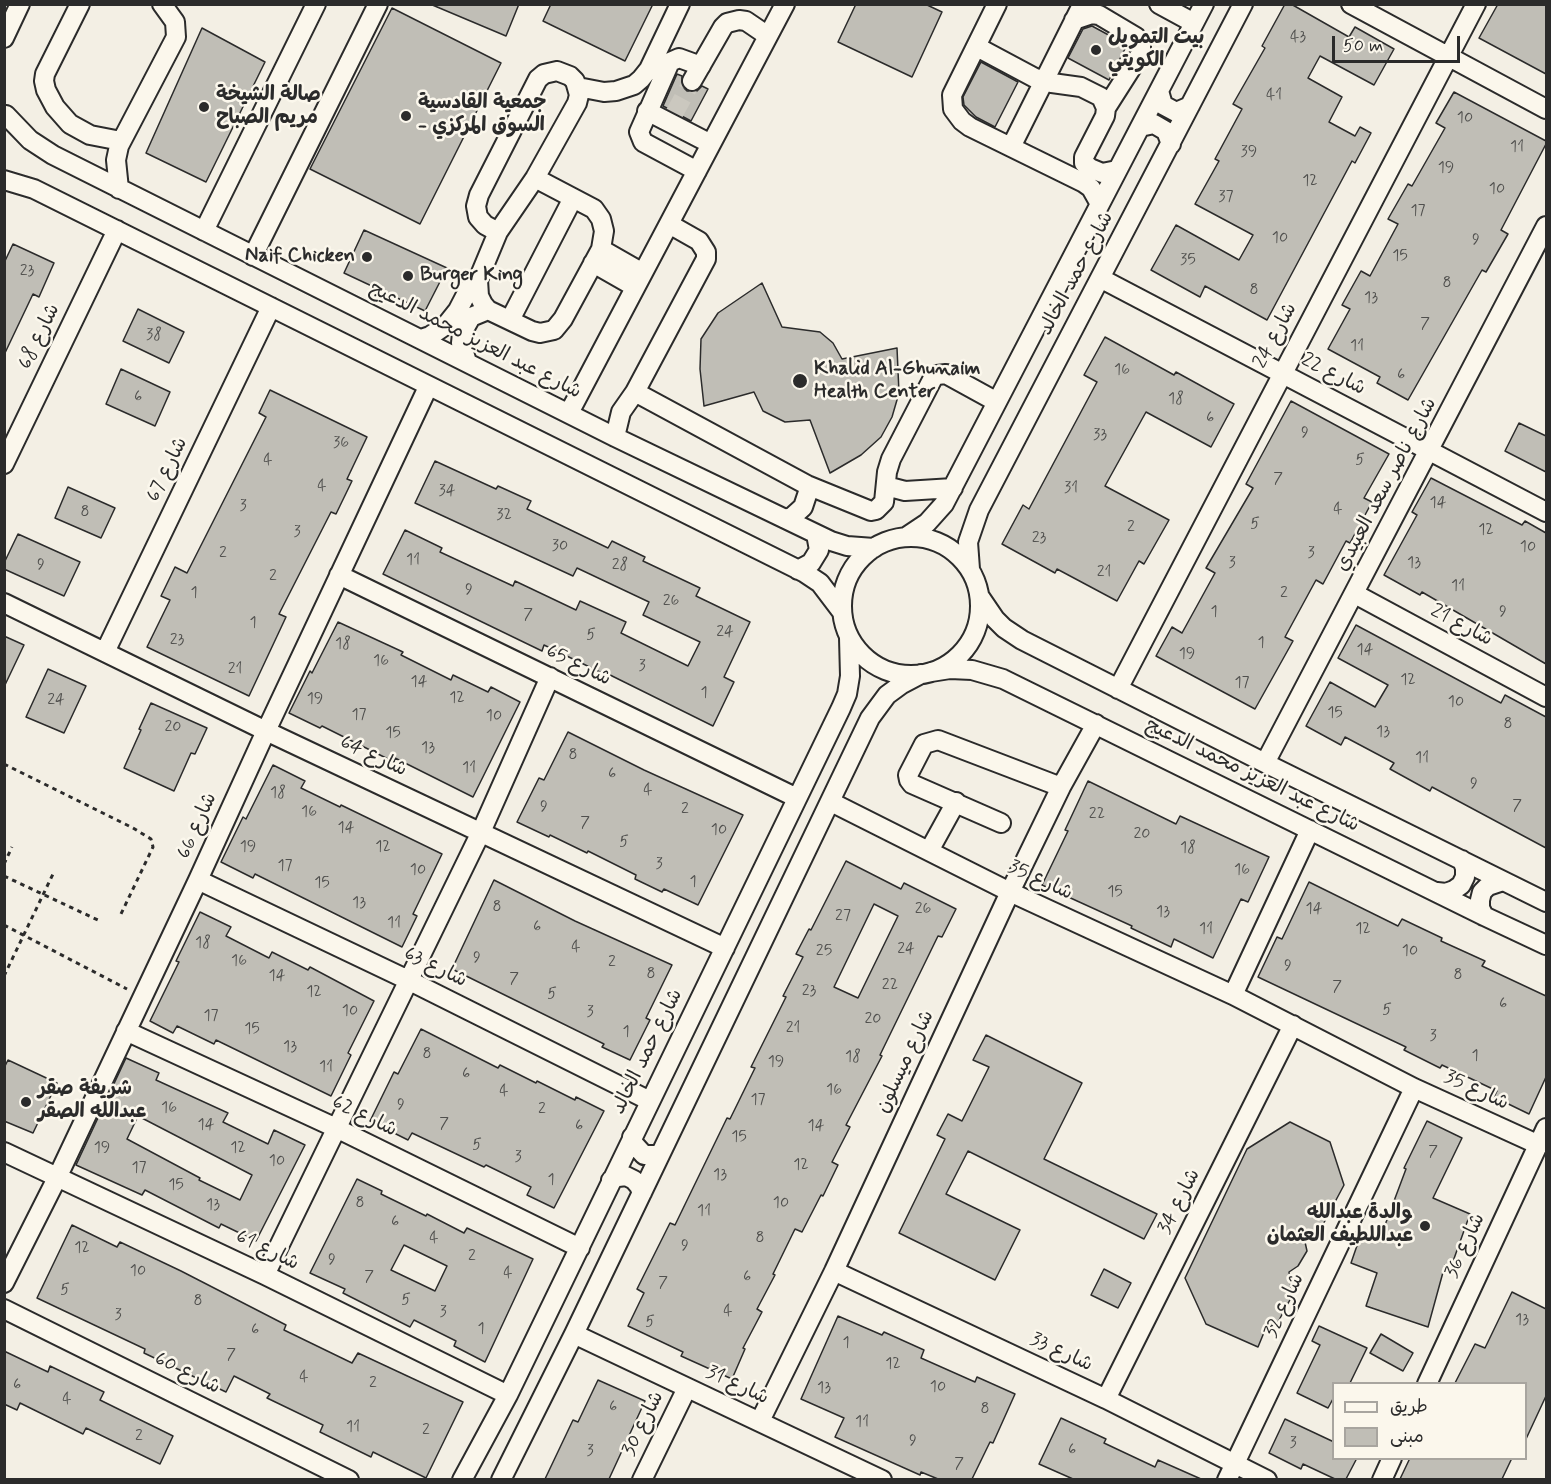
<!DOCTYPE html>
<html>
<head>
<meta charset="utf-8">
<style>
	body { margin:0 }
	#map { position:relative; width:1551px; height:1484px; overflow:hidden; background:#f3efe4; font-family:Mynerve,"Playpen Sans Arabic",sans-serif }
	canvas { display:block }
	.frame { position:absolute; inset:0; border:6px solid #2b2b2b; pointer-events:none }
	.legend { position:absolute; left:1332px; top:1382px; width:195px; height:78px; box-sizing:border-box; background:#fbf7ec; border:2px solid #a8a59f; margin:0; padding:8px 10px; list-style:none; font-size:18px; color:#2b2b2b }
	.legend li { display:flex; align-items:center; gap:12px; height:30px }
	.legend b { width:30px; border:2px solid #a8a59f }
	.scale { position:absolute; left:1332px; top:36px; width:128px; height:27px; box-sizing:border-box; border:3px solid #2b2b2b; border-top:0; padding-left:8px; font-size:18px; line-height:21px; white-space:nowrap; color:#2b2b2b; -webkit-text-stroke:4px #fbf7ec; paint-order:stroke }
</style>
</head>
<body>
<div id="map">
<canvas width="1551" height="1484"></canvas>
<div class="frame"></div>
<ul class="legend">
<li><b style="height:8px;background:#fbf7ec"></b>طريق</li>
<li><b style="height:16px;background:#c0beb6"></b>مبنى</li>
</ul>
<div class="scale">50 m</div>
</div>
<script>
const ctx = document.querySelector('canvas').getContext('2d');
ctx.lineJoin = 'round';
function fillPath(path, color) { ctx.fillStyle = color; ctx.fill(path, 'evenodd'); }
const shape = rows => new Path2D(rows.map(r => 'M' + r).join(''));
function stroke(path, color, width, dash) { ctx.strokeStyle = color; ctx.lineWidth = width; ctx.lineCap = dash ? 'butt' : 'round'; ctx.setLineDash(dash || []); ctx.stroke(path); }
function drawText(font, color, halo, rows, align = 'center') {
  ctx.font = font + ' Mynerve,"Playpen Sans Arabic",sans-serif'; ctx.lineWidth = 5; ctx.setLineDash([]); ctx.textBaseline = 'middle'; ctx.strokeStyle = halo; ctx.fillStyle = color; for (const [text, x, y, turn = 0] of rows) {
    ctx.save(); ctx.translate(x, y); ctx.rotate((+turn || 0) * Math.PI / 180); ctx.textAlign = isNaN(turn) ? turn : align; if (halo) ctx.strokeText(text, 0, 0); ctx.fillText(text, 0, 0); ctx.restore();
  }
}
const building = shape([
	[430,4,519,4,506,36,430,4],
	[551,4,653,4,625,61,543,21,551,4],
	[856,4,925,4,942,12,912,77,838,42,856,4],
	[1285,4,1291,4,1349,37,1355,27,1394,49,1374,85,1320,56,1308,78,1342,97,1329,122,1355,136,1360,127,1371,133,1355,163,1352,161,1267,320,1205,286,1200,297,1151,270,1176,225,1239,260,1253,235,1195,204,1219,161,1215,159,1242,109,1233,104,1265,48,1262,46,1285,4],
	[1498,4,1546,4,1546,74,1479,38,1498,4],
	[392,8,501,63,420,224,310,169,392,8],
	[1092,26,1127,45,1109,80,1068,58,1083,29,1092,26],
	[202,28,265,62,206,182,146,153,202,28],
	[981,62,1018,82,995,127,976,117,964,105,963,97,981,62],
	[677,74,682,76,682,86,687,91,697,91,702,86,708,89,691,121,663,106,677,74],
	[1454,92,1546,141,1546,144,1501,230,1508,234,1486,272,1482,270,1408,400,1377,383,1380,377,1328,349,1350,309,1342,305,1361,271,1370,276,1398,224,1388,219,1408,184,1412,186,1445,128,1436,123,1454,92],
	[364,230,447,268,425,311,344,273,364,230],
	[13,244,54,263,39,297,33,294,4,355,4,263,13,244],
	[762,283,782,327,820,332,833,343,842,359,897,348,899,393,892,417,881,437,861,455,830,473,810,420,785,422,763,411,754,392,704,406,700,369,701,339,718,313,762,283],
	[138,309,184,332,169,363,123,341,138,309],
	[1105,337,1174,375,1176,372,1234,404,1211,447,1146,412,1105,486,1169,520,1144,564,1139,561,1117,601,1057,569,1055,573,1002,544,1023,505,1029,509,1097,382,1084,375,1105,337],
	[121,369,170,392,155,426,106,404,121,369],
	[270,390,367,437,347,479,352,481,336,514,331,512,279,614,286,617,249,696,147,647,170,600,161,596,175,567,187,573,266,417,259,413,270,390],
	[1291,401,1389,454,1364,498,1372,502,1350,543,1346,541,1323,584,1316,580,1285,637,1293,641,1255,709,1156,656,1172,627,1182,633,1215,573,1206,568,1253,488,1246,484,1291,401],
	[1519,423,1546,436,1546,472,1505,451,1519,423],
	[435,461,496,489,498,486,531,501,527,509,608,548,612,541,645,557,643,561,700,588,696,596,750,622,724,677,734,682,713,726,602,671,602,673,544,645,542,651,383,574,405,530,442,548,440,552,513,586,515,581,576,610,580,601,626,622,621,633,688,666,700,642,643,615,649,602,577,568,573,576,415,503,435,461],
	[1431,478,1522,525,1525,521,1546,533,1546,664,1422,592,1420,595,1384,575,1417,515,1412,512,1431,478],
	[68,487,115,508,101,538,55,518,68,487],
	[18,534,80,562,64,596,4,569,4,563,18,534],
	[338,622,403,652,401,655,451,680,453,675,488,692,491,687,520,702,473,797,395,758,394,762,322,726,320,728,289,713,310,671,312,673,338,622],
	[1356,625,1501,703,1505,695,1546,717,1546,848,1432,787,1430,791,1390,769,1394,763,1345,737,1341,745,1306,726,1330,682,1375,707,1388,685,1338,658,1356,625],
	[4,636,24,645,4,687,4,636],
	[48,669,86,686,64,733,26,717,48,669],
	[151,703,207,728,195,754,191,753,174,791,124,768,141,730,139,729,151,703],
	[568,732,644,770,743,815,698,905,664,889,662,892,635,879,636,875,588,851,587,853,550,835,549,837,517,822,539,778,544,780,568,732],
	[273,765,305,781,301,788,340,807,341,805,442,854,413,914,417,916,402,947,255,874,253,878,221,862,243,817,246,819,273,765],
	[1088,781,1176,824,1180,816,1269,857,1248,902,1241,899,1213,958,1174,939,1171,947,1131,928,1132,926,1042,885,1068,831,1065,830,1088,781],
	[846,861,901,889,904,883,956,909,942,937,938,936,880,1055,882,1056,846,1125,850,1127,832,1162,838,1165,823,1196,821,1195,802,1232,795,1229,773,1274,775,1275,757,1309,762,1312,743,1348,745,1349,732,1379,681,1356,683,1352,628,1326,644,1293,637,1289,670,1223,675,1225,727,1118,730,1119,755,1068,751,1067,786,997,783,996,803,957,796,954,809,929,811,930,846,861],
	[874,904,898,916,858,998,834,987,874,904],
	[494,880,575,921,672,965,646,1018,650,1020,630,1060,602,1047,604,1044,452,969,494,880],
	[1309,882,1398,926,1402,919,1442,938,1441,941,1485,961,1482,966,1546,996,1546,1077,1529,1114,1494,1097,1497,1091,1442,1065,1440,1068,1404,1050,1406,1047,1258,977,1277,937,1282,939,1309,882],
	[200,912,231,927,226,936,269,958,272,952,308,970,310,967,374,1001,348,1053,351,1055,331,1096,216,1040,214,1044,177,1026,173,1033,150,1021,179,962,176,961,200,912],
	[421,1029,498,1068,500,1065,536,1083,537,1081,575,1100,576,1097,604,1111,554,1208,527,1195,531,1187,486,1165,484,1167,412,1133,408,1140,370,1121,394,1072,398,1074,421,1029],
	[986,1035,1082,1083,1044,1159,1157,1214,1144,1239,968,1151,946,1194,1020,1230,995,1280,899,1233,945,1139,937,1135,948,1114,962,1121,989,1067,973,1060,986,1035],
	[126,1058,159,1073,156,1080,228,1113,223,1122,268,1144,274,1130,305,1145,256,1241,221,1224,219,1228,145,1190,142,1195,76,1165,126,1058],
	[138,1116,252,1175,240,1200,199,1180,200,1178,127,1139,138,1116],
	[8,1060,57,1083,33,1133,4,1121,4,1068,8,1060],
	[1427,1121,1462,1138,1433,1198,1470,1214,1451,1267,1445,1265,1428,1327,1366,1306,1377,1273,1351,1263,1361,1234,1379,1241,1406,1169,1404,1168,1427,1121],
	[1290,1122,1330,1142,1344,1185,1319,1232,1305,1242,1307,1251,1298,1266,1289,1272,1292,1296,1278,1322,1265,1330,1258,1347,1206,1324,1185,1278,1247,1149,1290,1122],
	[357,1179,382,1191,381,1194,426,1216,427,1214,464,1233,467,1228,533,1259,485,1362,454,1346,456,1341,414,1320,410,1327,343,1293,345,1289,310,1273,357,1179],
	[404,1245,447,1266,435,1291,391,1270,404,1245],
	[72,1225,117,1247,120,1242,181,1271,286,1325,284,1330,352,1363,358,1353,463,1402,426,1478,373,1452,371,1457,320,1432,323,1425,267,1398,270,1394,234,1376,226,1392,144,1353,145,1349,37,1298,72,1225],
	[1104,1269,1131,1283,1118,1308,1091,1295,1104,1269],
	[1512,1292,1546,1309,1546,1396,1526,1439,1526,1383,1455,1383,1475,1344,1485,1348,1512,1292],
	[838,1316,882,1335,884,1332,924,1350,921,1358,975,1382,977,1377,1015,1394,993,1443,990,1442,972,1479,938,1479,921,1472,920,1475,835,1437,844,1418,801,1399,838,1316],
	[1319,1326,1367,1348,1350,1383,1334,1383,1334,1397,1328,1408,1297,1393,1320,1345,1312,1341,1319,1326],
	[1381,1334,1413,1353,1403,1371,1370,1353,1381,1334],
	[4,1351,48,1372,50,1366,104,1392,100,1400,173,1436,160,1464,86,1428,83,1434,20,1403,17,1410,4,1404,4,1351],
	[598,1380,645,1401,609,1479,545,1479,573,1420,578,1422,598,1380],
	[1061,1418,1106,1439,1104,1443,1155,1467,1158,1460,1201,1479,1073,1479,1039,1464,1061,1418],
	[1285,1419,1334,1442,1334,1458,1357,1458,1346,1479,1335,1479,1303,1464,1301,1469,1269,1453,1285,1419],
	[1410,1458,1512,1458,1502,1479,1400,1479,1410,1458]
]);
const minorTunnel = shape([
	[674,114,692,81]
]);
const path = shape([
	[4,764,133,828,151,839,153,847,120,916],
	[4,864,12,847],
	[4,876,100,921],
	[4,925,127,989],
	[4,976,53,874]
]);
const minor = shape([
	[80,4,45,74,44,81,46,90,55,107,70,124,90,135,121,141],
	[997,4,952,95,953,109,962,121,970,127,1084,183,1091,188,1100,204],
	[1159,4,1194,23],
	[1351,4,1546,109],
	[1074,20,1092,14,1099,15,1136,37,1141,45,1141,53,1106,108,1105,116,1084,157,1084,163,1090,168,1102,173,1117,170],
	[4,38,20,4],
	[977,47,1035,78,1052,83,1081,87,1101,97,1106,108],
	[557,71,570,76,575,81,579,95,577,103,535,178,498,232,485,225,478,217,476,206,479,195,538,79,544,74,557,71],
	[692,81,723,27,727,23,739,20,746,21,768,36],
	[578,87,604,92,616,91,634,85,641,79,649,69,680,4],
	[1159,91,1163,105,1176,112,1190,106],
	[647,111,711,144],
	[6,115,30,140,53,155,615,437,831,541,847,546,874,548],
	[1140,127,1154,124,1166,131,1171,144],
	[1011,147,1080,9],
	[697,171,643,142,639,132,670,62,679,58,701,66],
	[4,180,34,189,805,573,820,583,842,612],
	[119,189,116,160,119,146,176,37,175,22,162,4],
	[204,231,316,4],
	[498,232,478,280,479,296,483,304,488,310,532,331,540,333,554,330,563,319,601,249,604,231,601,219,594,209,535,178],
	[601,249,643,273],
	[253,256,378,4],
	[593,263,635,287],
	[1100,278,1546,512],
	[510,320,573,198],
	[421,339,430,336,446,325,458,310,472,283,478,280],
	[467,362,461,343,462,333,471,317,488,310],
	[635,392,807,485,871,511,876,510,884,502,887,472,891,459,933,378,937,375,946,374,997,402],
	[569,413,785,4],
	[615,437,621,412,635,392,706,259,706,252,699,241,669,224],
	[4,464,117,230],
	[886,486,905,491,953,488],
	[785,519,792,517,803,507,808,492,807,485],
	'842 606a69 69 0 1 1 138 0a69 69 0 1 1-138 0Z',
	[906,537,927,523,944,504,1204,4],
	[970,569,968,542,979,510,1243,4],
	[798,570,811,563,819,550,816,534],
	[339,575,797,798],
	[1355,594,1546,697],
	[980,597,995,619,1004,628,1022,640,1265,763,1546,902],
	[4,603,266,731,725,948],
	[105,652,271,307],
	[931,672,950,669,972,670,1003,679,1484,916,1546,945],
	[1118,689,1476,4],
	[1265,763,1546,226],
	[831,802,1010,892,1233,995,1414,1088,1539,1145],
	[1001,823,912,784,909,780,908,775,924,744,938,740,1061,787],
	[929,851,956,802],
	[198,880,408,980,650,1101],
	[1437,892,1446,893,1454,890,1461,885,1465,877,1465,868,1462,860],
	[1484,916,1480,908,1480,900,1482,892,1488,886,1503,881],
	[1233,995,1310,830],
	[126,1031,336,1128,580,1248],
	[632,1137,634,1144,644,1155,660,1155],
	[4,1152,265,1275,508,1395],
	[611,1180,618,1177,626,1176,634,1180,639,1186,642,1193],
	[834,1271,1106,1399,1267,1480],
	[265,1275,481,832,550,677],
	[4,1283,57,1178,198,880,266,731,428,387],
	[4,1309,349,1480],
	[574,1334,882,1480],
	[1427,1384,1546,1128],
	[1106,1399,1293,1025],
	[760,1421,834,1271,1010,892,1061,787,1096,724],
	[462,1480,508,1395,841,708,847,694,850,676,849,638],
	[501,1480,574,1334,870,718,887,695,902,684,921,674],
	[642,1480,687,1388],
	[1227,1480,1414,1088],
	[1382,1480,1392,1458]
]);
const markers = [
	[1096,50,6,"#2b2b2b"],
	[204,107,6,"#2b2b2b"],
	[406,116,6,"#2b2b2b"],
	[367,257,6,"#2b2b2b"],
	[408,276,6,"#2b2b2b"],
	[800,381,8,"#2b2b2b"],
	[26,1102,6,"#2b2b2b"],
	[1425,1226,6,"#2b2b2b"]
];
const numberNames = [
	["43",1298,38],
	["41",1274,96],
	["10",1465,119],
	["11",1517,148],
	["39",1249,153],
	["19",1446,169],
	["12",1310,182],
	["10",1497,190],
	["37",1226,198],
	["17",1418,212],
	["10",1280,239],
	["9",1476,241],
	["15",1400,257],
	["35",1188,261],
	["23",27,272],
	["8",1447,284],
	["8",1254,291],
	["13",1371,299],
	["7",1425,325],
	["38",154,336],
	["11",1357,347],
	["16",1122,371],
	["6",1401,376],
	["6",138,398],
	["18",1176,400],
	["6",1210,419],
	["9",1305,434],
	["33",1100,436],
	["36",341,444],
	["4",268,461],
	["5",1360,461],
	["7",1278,480],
	["4",322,487],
	["31",1071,489],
	["34",447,492],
	["14",1438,504],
	["3",243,507],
	["4",1338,510],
	["8",85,513],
	["32",504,516],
	["5",1255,525],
	["2",1131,528],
	["12",1486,531],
	["3",297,533],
	["23",1039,539],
	["30",560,547],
	["10",1528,548],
	["2",223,554],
	["3",1311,554],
	["11",413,561],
	["3",1232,564],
	["13",1414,564],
	["9",41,566],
	["28",620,566],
	["21",1104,573],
	["2",273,577],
	["11",1458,587],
	["9",469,591],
	["1",194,594],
	["2",1284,594],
	["26",671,602],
	["1",1214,613],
	["9",1503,613],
	["7",528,616],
	["1",253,624],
	["24",725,633],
	["5",591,636],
	["23",177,641],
	["1",1261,644],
	["18",343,645],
	["14",1365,651],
	["19",1187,655],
	["16",381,662],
	["3",642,667],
	["21",235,670],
	["12",1408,681],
	["14",419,683],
	["17",1242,684],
	["1",704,694],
	["12",457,699],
	["19",315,700],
	["24",56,701],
	["10",1456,703],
	["15",1335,714],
	["17",359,716],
	["10",494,717],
	["8",1508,725],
	["20",173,728],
	["13",1383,733],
	["15",393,734],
	["13",428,749],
	["8",573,756],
	["11",1422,759],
	["11",469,769],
	["6",612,775],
	["9",1474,785],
	["4",648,791],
	["18",278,794],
	["7",1517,807],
	["9",544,808],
	["2",685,810],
	["16",309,813],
	["22",1097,815],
	["7",585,824],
	["14",346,829],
	["10",719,831],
	["20",1142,835],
	["5",624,843],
	["19",248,848],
	["12",383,848],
	["18",1188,849],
	["3",659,865],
	["17",285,867],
	["10",418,871],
	["16",1242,871],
	["1",693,883],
	["15",322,884],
	["15",1115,893],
	["13",359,904],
	["8",497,908],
	["26",923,910],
	["14",1314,910],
	["13",1163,913],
	["27",843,917],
	["11",394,924],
	["6",537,928],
	["11",1206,930],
	["12",1363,930],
	["18",203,944],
	["4",576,948],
	["24",906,950],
	["25",824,952],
	["10",1410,952],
	["9",477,959],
	["16",239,962],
	["2",612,963],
	["9",1288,967],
	["8",651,975],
	["8",1458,976],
	["14",277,977],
	["7",514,980],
	["22",890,986],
	["7",1337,988],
	["23",809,992],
	["12",314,993],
	["5",552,995],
	["6",1503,1005],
	["5",1387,1011],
	["10",350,1012],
	["3",590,1013],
	["17",211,1017],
	["20",873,1020],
	["21",793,1029],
	["15",252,1030],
	["1",626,1033],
	["3",1433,1037],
	["13",290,1048],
	["8",427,1055],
	["1",1475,1057],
	["18",853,1058],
	["19",776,1063],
	["11",326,1068],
	["6",466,1075],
	["16",834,1091],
	["4",504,1092],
	["17",758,1101],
	["9",401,1106],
	["16",169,1109],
	["2",542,1110],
	["7",444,1125],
	["14",206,1126],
	["6",579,1127],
	["14",816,1127],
	["15",739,1138],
	["5",477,1146],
	["19",102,1149],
	["12",238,1149],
	["7",1433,1153],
	["3",518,1158],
	["10",277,1162],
	["12",801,1166],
	["17",139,1169],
	["13",720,1176],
	["1",551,1181],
	["15",176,1186],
	["8",360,1204],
	["10",781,1204],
	["13",213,1206],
	["11",704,1212],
	["6",395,1223],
	["4",434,1239],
	["8",760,1239],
	["9",685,1247],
	["12",82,1249],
	["2",472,1257],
	["9",332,1261],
	["10",138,1272],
	["4",508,1274],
	["7",369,1278],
	["6",747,1278],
	["7",663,1284],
	["5",65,1291],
	["5",406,1301],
	["8",198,1302],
	["4",728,1312],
	["3",443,1313],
	["3",118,1316],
	["13",1522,1321],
	["5",650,1323],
	["1",481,1330],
	["6",255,1331],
	["1",846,1344],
	["7",231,1356],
	["12",893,1365],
	["4",304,1378],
	["2",373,1384],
	["6",17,1386],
	["10",938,1388],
	["13",824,1389],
	["4",67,1400],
	["6",613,1408],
	["8",985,1410],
	["11",862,1423],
	["11",353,1428],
	["2",426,1431],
	["2",139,1437],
	["9",913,1442],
	["3",1293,1444],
	["6",1072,1451],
	["3",590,1452],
	["7",959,1465]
];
const poiNames = [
	["بيت التمويل",1108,39],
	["الكويتي",1108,62],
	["صالة الشيخة",216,96],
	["مريم الصباح",216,119],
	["جمعية القادسية",418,104],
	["- السوق المركزي",418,127],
	["Naif Chicken",355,257,"right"],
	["Burger King",420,276],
	["Khalid Al-Ghunaim",814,370],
	["Health Center",814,393],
	["شريفة صقر",38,1090],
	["عبدالله الصقر",38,1113],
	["والدة عبدالله",1413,1214,"right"],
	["عبداللطيف العثمان",1413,1237,"right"]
];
const streetNames = [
	["شارع حمد الخالد",1077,274,-62],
	["شارع 24",1276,336,-62],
	["شارع 68",40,337,-64],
	["شارع عبد العزيز محمد الدعيج",475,341,27],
	["شارع 22",1333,375,27],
	["شارع 67",168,470,-64],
	["شارع ناصر سعد العبيدي",1387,485,-62],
	["شارع 21",1461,626,28],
	["شارع 65",578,666,26],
	["شارع 64",373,757,25],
	["شارع عبد العزيز محمد الدعيج",1252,776,26],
	["شارع 66",198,826,-66],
	["شارع 35",1040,881,25],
	["شارع 63",435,968,26],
	["شارع حمد الخالد",648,1052,-64],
	["شارع ميسلون",906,1062,-65],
	["شارع 35",1476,1091,25],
	["شارع 62",364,1117,26],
	["شارع 34",1180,1202,-63],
	["شارع 36",1466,1246,-65],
	["شارع 61",267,1251,26],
	["شارع 32",1285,1306,-65],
	["شارع 33",1061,1353,25],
	["شارع 60",187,1374,26],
	["شارع 31",737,1386,25],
	["شارع 30",644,1424,-64]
];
fillPath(building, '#c0beb6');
stroke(building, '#2b2b2b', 1.5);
stroke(minorTunnel, '#cbc8bf', 18, [18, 9]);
stroke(minor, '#2b2b2b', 22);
stroke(path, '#2b2b2b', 3, [4.5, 4.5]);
stroke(minor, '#fbf7ec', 18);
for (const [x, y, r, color] of markers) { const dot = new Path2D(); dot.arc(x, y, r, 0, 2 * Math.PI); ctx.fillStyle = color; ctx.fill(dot); stroke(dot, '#fbf7ec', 2); }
drawText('16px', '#50504e', null, numberNames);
drawText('bold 20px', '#2b2b2b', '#fbf7ec', poiNames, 'left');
drawText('20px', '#2b2b2b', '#fbf7ec', streetNames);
</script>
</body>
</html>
